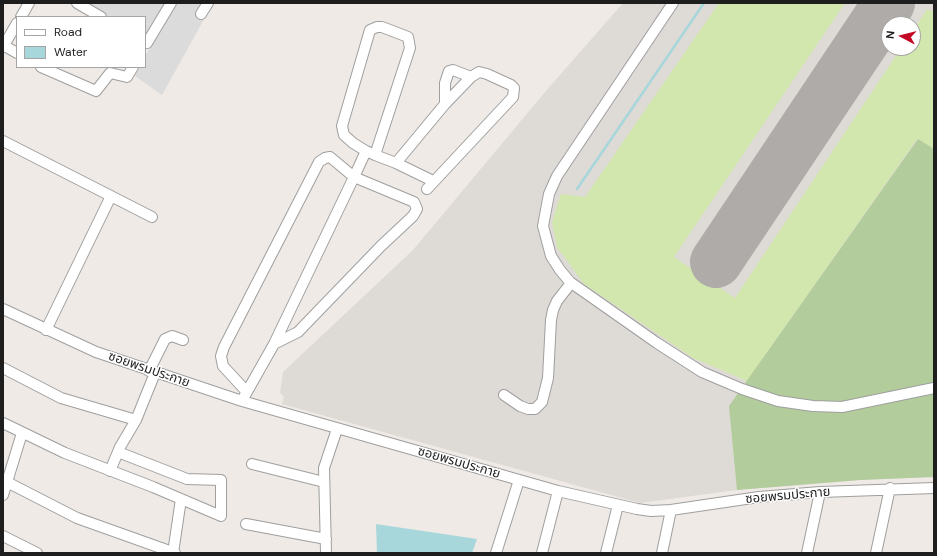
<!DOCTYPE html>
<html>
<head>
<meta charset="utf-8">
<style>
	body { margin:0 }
	#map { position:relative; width:937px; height:556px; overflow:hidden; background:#efeae5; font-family:"DM Sans",sans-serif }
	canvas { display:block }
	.frame { position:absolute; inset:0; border:4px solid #1e1e1e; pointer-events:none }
	.legend { position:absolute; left:16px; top:16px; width:130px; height:52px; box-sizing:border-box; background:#fff; border:1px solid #a5a5a5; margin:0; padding:5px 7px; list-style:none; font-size:12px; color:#1e1e1e }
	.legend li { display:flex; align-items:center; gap:8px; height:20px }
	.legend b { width:20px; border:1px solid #a5a5a5 }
	.north { position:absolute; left:881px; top:16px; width:40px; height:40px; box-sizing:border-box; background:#fff; border:1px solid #a5a5a5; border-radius:50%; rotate:277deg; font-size:11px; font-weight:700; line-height:16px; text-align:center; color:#1e1e1e }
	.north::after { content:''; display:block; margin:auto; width:14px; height:18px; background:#c40926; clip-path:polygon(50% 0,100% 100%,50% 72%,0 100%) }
</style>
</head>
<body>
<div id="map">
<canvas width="937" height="556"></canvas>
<div class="frame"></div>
<ul class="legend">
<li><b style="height:5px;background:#fff"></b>Road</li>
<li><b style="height:11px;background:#a7d7db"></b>Water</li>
</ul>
<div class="north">N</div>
</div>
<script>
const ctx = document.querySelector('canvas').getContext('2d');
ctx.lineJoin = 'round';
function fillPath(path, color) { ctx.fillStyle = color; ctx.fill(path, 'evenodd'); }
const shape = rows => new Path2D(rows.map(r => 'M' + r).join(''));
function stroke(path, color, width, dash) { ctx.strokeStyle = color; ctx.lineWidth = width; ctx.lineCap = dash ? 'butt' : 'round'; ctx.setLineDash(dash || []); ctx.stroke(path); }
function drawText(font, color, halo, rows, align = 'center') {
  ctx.font = font + ' "DM Sans","Noto Sans Thai",sans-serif'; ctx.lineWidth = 3; ctx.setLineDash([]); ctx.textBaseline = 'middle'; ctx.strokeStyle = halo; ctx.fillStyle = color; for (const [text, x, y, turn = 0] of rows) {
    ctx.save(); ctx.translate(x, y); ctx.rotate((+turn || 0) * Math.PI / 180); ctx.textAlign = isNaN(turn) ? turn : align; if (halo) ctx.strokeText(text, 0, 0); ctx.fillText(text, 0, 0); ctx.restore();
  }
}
const residential = shape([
	[85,3,213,3,162,95,135,76,140,67,145,67,145,57,152,43,145,38,145,17,109,17]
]);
const airport = shape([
	[623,3,934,3,934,477,860,480,737,490,640,503,282,404,284,397,280,393,283,372,413,250,545,92],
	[889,24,913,24,913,48,889,48]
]);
const grass = shape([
	[719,3,845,3,674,257,735,298,901,48,913,48,913,31,927,9,934,12,934,149,917,139,747,381,693,358,584,284,557,247,552,222,561,194,585,197]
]);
const forest = shape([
	[918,139,934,149,934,477,860,480,737,490,729,406]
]);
const water = shape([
	[376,524,477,539,472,553,377,553]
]);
const stream = shape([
	[577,189,704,3]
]);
const runway = shape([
	[716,262,889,3]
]);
const minor = shape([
	[77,3,101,17],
	[673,3,557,176,549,194,543,226,551,256,560,270,570,282,657,343,702,372,742,389,778,401,813,406,842,407,934,388],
	[201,14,208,3],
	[21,17,29,3],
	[145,42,147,43,171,3],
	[3,45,17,53],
	[3,47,17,23],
	[41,67,96,91,110,73,127,77,133,67],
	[445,104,445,83,449,71,453,70,471,77],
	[3,141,152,217],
	[375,155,396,163,445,104,471,77,479,72,487,74,511,85,514,88,513,97,427,189],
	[396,163,433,181],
	[3,309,96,352,242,401,558,491,637,509,651,511,671,510,759,497,820,492,934,488],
	[46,330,111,196],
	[3,368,61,398,136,420],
	[149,371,165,339,172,336,183,340],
	[246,391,223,366,221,356,224,347,319,162,325,158,330,157,354,177,366,151,353,143,344,135,342,126,370,30,377,27,382,27,408,37,410,48,375,155,366,151],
	[504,395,520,406,528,409,535,409,542,402,548,378,551,320,553,310,557,301,571,283],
	[244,397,274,344,354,177,414,202,417,209,413,216,381,246,298,332,274,344],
	[3,423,65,453,153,487,221,516,221,480,187,479,118,452],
	[252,464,324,482],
	[110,471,120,447,136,420,155,373],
	[3,480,77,518,175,553],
	[3,495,22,433],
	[246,524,326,539],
	[3,536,37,553],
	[173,553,181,499],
	[326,553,324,468,337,429],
	[496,553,519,480],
	[542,553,558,491],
	[606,553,618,505],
	[662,553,671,510],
	[807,553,820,492],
	[876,553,890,488]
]);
const streetNames = [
	["ซอยพรมประกาย",149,370,19],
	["ซอยพรมประกาย",459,463,16],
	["ซอยพรมประกาย",788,496,-5]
];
fillPath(residential, '#dcdbdc');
fillPath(airport, '#dedad6');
fillPath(grass, '#d2e7ad');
fillPath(forest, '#b2cc9c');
fillPath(water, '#a7d7db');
stroke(stream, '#a7d7db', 2.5);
stroke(runway, '#aeaba8', 52);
stroke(minor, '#9f9f9f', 12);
stroke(minor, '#fff', 10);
drawText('13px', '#1e1e1e', '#fff', streetNames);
</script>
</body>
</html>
